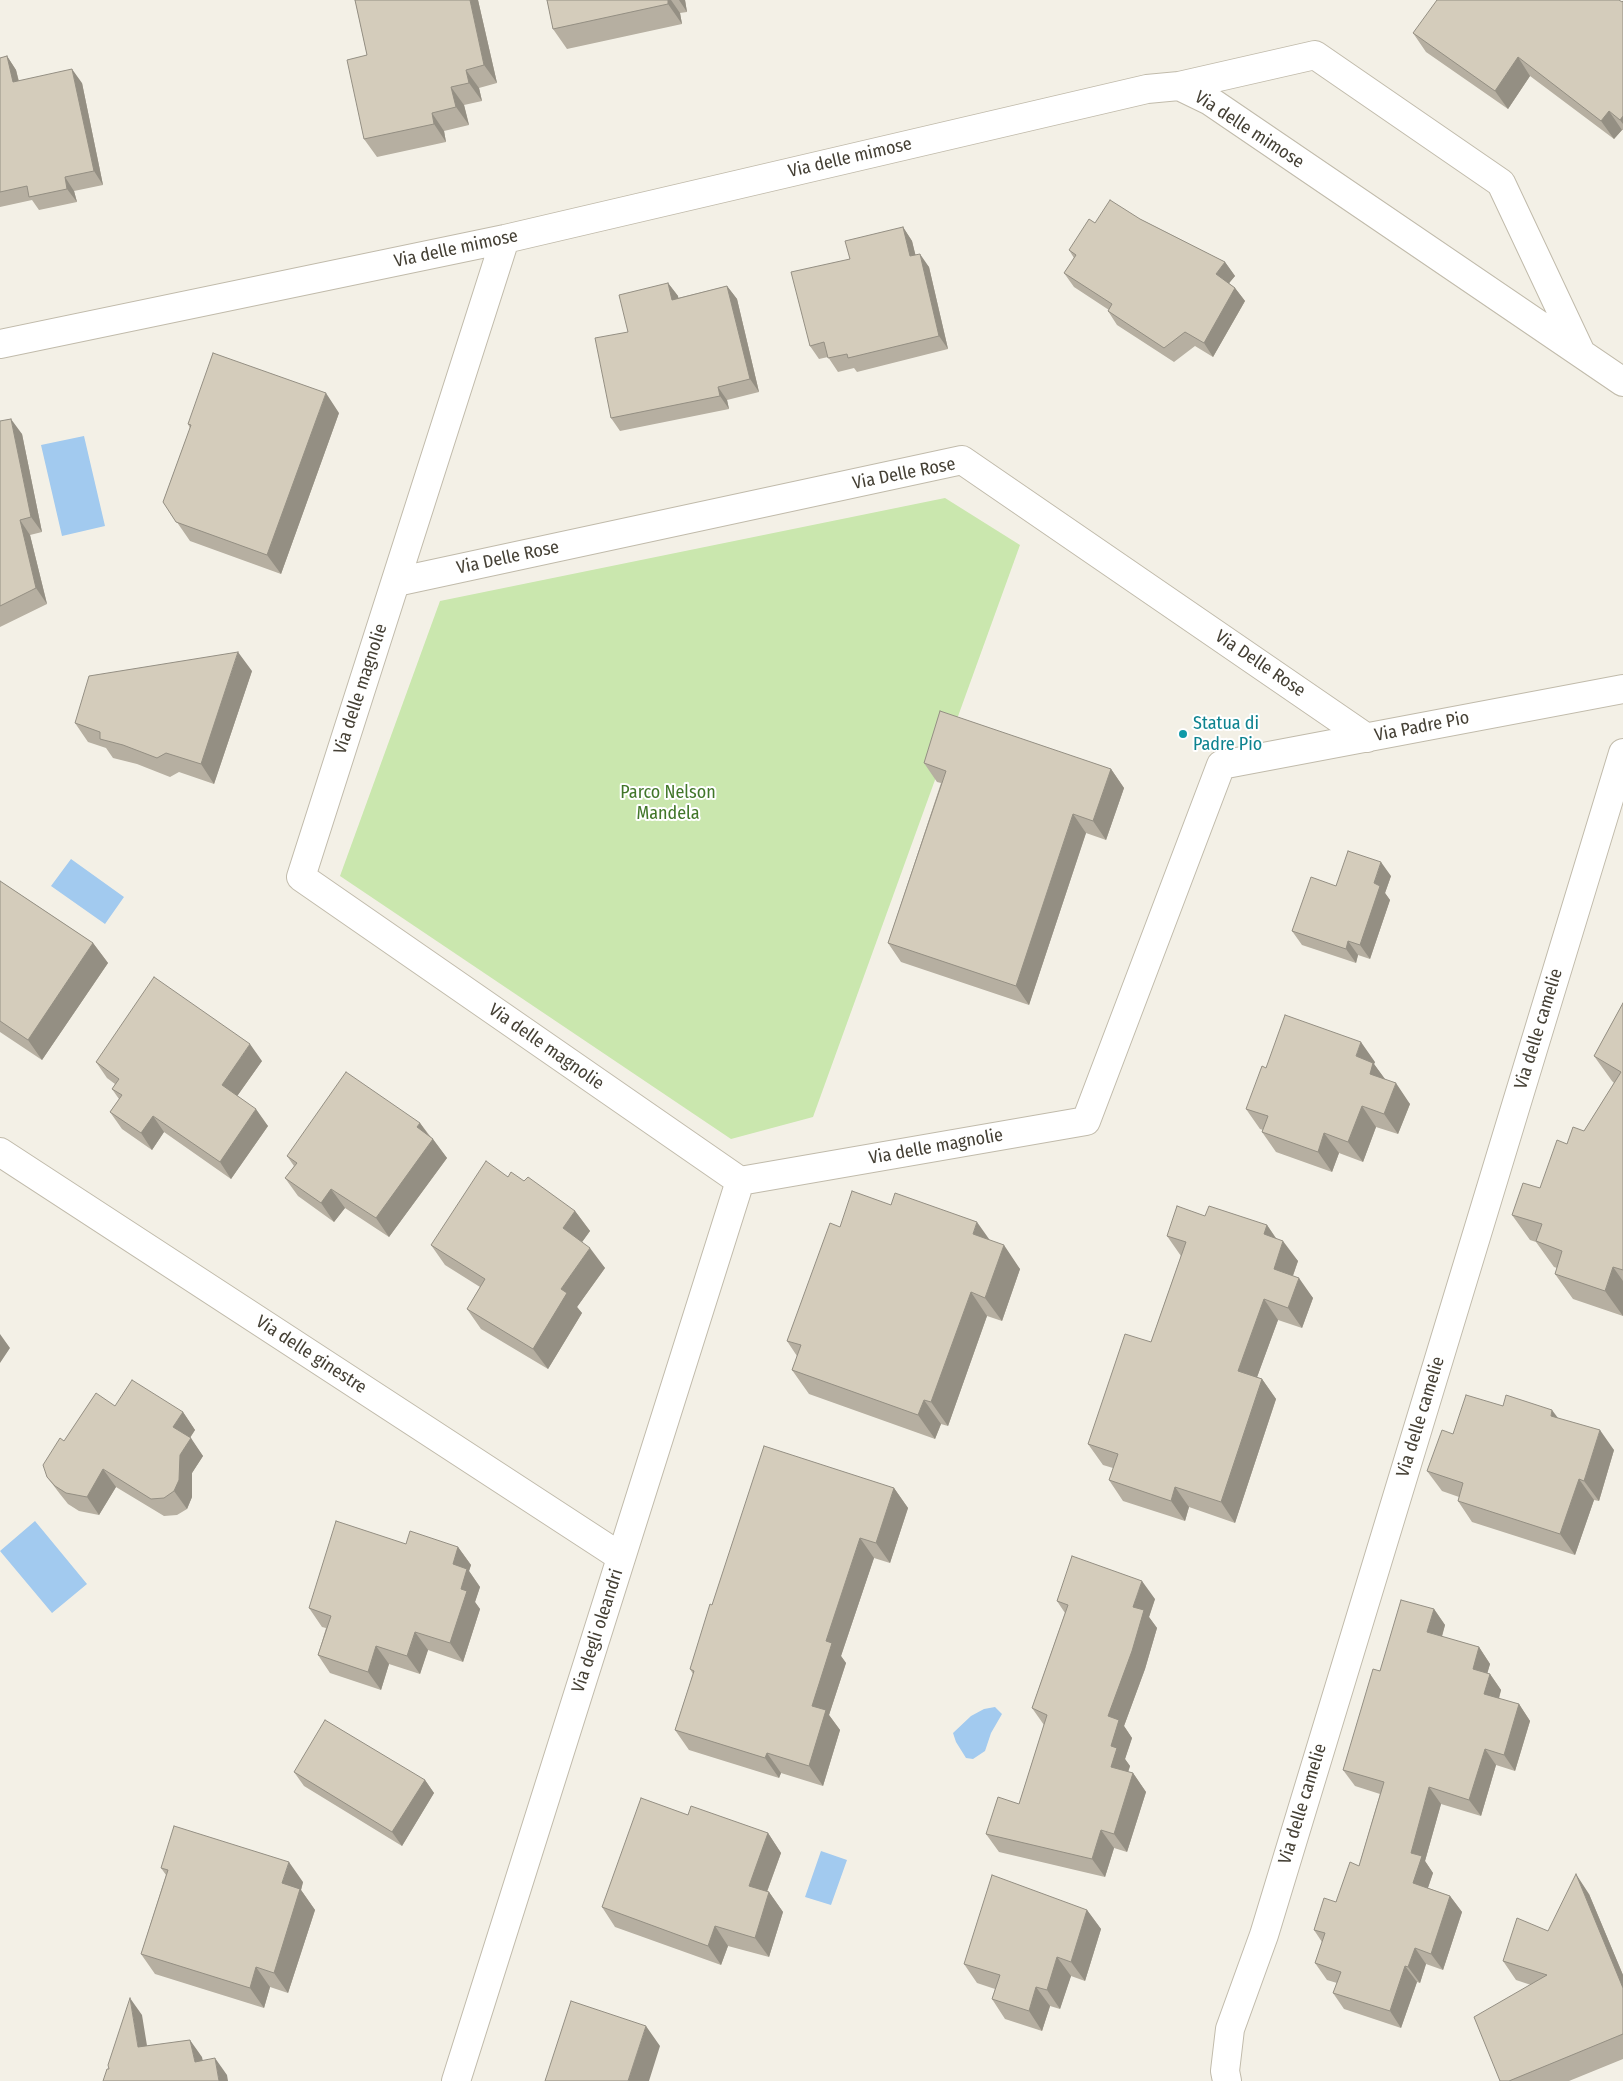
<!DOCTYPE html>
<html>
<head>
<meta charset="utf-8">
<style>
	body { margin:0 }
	canvas { display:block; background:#f3f0e6 }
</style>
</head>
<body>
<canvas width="1623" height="2081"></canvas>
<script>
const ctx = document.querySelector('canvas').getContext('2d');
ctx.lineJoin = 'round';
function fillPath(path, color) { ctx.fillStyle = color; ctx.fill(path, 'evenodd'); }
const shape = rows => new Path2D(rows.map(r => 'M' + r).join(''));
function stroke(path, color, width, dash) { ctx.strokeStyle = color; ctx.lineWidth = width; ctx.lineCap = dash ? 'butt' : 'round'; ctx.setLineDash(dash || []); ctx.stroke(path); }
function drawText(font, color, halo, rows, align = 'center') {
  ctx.font = font + ' "Fira Sans Condensed",sans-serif'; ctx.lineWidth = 4; ctx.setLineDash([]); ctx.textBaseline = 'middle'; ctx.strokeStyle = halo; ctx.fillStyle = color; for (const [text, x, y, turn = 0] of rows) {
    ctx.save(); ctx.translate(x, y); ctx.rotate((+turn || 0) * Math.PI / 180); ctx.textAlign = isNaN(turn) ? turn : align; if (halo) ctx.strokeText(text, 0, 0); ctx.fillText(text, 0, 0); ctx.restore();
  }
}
const green = shape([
	[945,498,1020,545,813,1117,731,1139,340,876,440,601]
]);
const water = shape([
	[84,436,105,526,62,536,41,445],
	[71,859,124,897,105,924,51,886],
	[35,1521,87,1584,52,1613,0,1551],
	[995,1707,1002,1714,991,1733,985,1751,973,1759,966,1758,956,1742,953,1733,971,1716,984,1709],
	[821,1851,847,1860,831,1905,805,1897]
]);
const minor = shape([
	[1179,86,1315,55,1501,183,1581,353],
	[505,239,301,877,740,1181,1086,1121,1221,765,1623,689],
	[0,344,505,239,1147,89,1179,86,1210,101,1623,382],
	[396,582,962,460,1367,738],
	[0,1152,621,1557],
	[456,2081,740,1181],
	[1227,2081,1225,2071,1230,2029,1264,1935,1623,753]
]);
const wall = shape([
	[355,0,478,0,497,83,479,88,482,101,464,105,469,125,444,131,446,142,377,157,364,139,367,55],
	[547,0,685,0,687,12,680,13,682,24,567,49,553,29],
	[1623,1,1623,130,1622,130,1614,139,1530,76,1508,109,1426,52,1413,33,1622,2],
	[7,56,16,70,19,81,82,83,103,185,74,191,77,202,39,210,32,200,0,207,0,58],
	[1140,219,1225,262,1235,276,1229,283,1235,288,1245,301,1213,357,1195,346,1174,362,1117,325,1108,311,1109,310,1074,287,1064,273,1074,258,1069,250,1095,223],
	[903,227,912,241,915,254,929,267,948,349,857,372,854,368,838,372,828,357,819,359,810,346,850,259],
	[668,283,678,296,678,298,727,286,737,299,759,392,727,400,729,409,620,431,611,418,628,332],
	[339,413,281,574,190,541,163,502,190,428,188,424],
	[0,421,22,434,42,532,30,535,47,604,0,627],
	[252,671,214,784,179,772,170,777,137,764,113,758,106,748,88,742,75,723],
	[924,763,1111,769,1124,788,1106,840,1086,833,1029,1005,901,962,888,943,941,783,937,782],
	[1391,876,1385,893,1390,900,1370,959,1358,955,1356,963,1302,945,1292,931,1336,886],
	[0,881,93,943,108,963,42,1060,0,1032],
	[1623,1003,1623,1316,1573,1299,1555,1274,1557,1268,1554,1267,1536,1242,1530,1240,1512,1215,1540,1188,1567,1144,1584,1131,1614,1083,1612,1081,1594,1056],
	[262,1061,237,1096,268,1126,231,1179,164,1132,152,1150,122,1129,110,1112,119,1099,112,1089,115,1084,107,1078,96,1062],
	[1375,1062,1374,1064,1385,1080,1410,1104,1398,1134,1376,1127,1363,1162,1339,1153,1332,1172,1276,1152,1262,1132,1263,1130,1260,1129,1246,1109,1266,1068],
	[420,1123,447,1158,389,1237,345,1208,334,1222,298,1196,285,1178,294,1166,287,1156],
	[508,1177,524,1181,575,1211,590,1231,582,1242,605,1268,577,1307,582,1313,548,1369,481,1329,467,1309,480,1287,445,1265,431,1245],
	[1205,1216,1267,1225,1276,1238,1298,1261,1293,1276,1313,1298,1302,1328,1278,1320,1257,1377,1262,1379,1276,1399,1235,1523,1189,1507,1185,1521,1123,1501,1109,1480,1113,1468,1103,1465,1088,1444,1151,1342,1181,1256,1167,1236],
	[840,1227,990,1240,1020,1269,1002,1321,987,1316,948,1426,941,1424,935,1439,809,1394,792,1370,797,1356,787,1341],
	[115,1406,183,1412,195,1430,190,1438,203,1456,192,1473,192,1497,187,1509,177,1515,164,1516,116,1487,99,1515,79,1511,68,1504,60,1494,47,1477,64,1441],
	[1503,1406,1558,1418,1614,1450,1599,1501,1594,1500,1575,1555,1472,1522,1458,1501,1459,1497,1442,1491,1427,1471,1453,1434],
	[894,1488,908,1508,890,1563,874,1558,841,1656,846,1663,829,1715,840,1730,823,1786,781,1773,779,1778,689,1750,675,1730,693,1674,690,1669,712,1605],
	[406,1544,458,1547,471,1565,469,1571,480,1587,475,1602,480,1609,463,1662,428,1650,420,1674,389,1664,381,1690,330,1673,318,1655,326,1628,322,1627,309,1608],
	[1155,1599,1149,1617,1157,1628,1145,1669,1124,1726,1132,1738,1125,1759,1130,1766,1128,1772,1133,1773,1146,1792,1127,1852,1114,1848,1105,1877,999,1852,986,1834,1019,1804,1044,1725,1032,1708,1065,1613,1057,1601],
	[1434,1609,1445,1625,1442,1637,1479,1647,1490,1664,1487,1673,1490,1674,1501,1690,1499,1699,1519,1704,1530,1721,1515,1771,1496,1765,1481,1816,1441,1804,1425,1861,1433,1873,1428,1888,1450,1896,1462,1912,1443,1970,1426,1964,1420,1983,1417,1982,1401,2028,1344,2009,1333,1993,1337,1983,1327,1980,1315,1963,1322,1942,1314,1930,1336,1902,1359,1866,1380,1794,1355,1786,1343,1770,1380,1671],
	[294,1772,425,1780,434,1793,402,1846,304,1786],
	[688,1815,768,1833,781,1853,767,1892,769,1892,783,1912,769,1957,728,1946,721,1965,615,1927,602,1907],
	[161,1868,303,1882,301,1890,315,1910,288,1993,270,1987,264,2008,155,1974,141,1954,166,1875],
	[1589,1894,1623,1975,1623,2059,1569,2081,1500,2081,1531,1985,1516,1980,1503,1961,1548,1931],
	[1087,1910,1101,1929,1085,1981,1071,1976,1060,2009,1050,2006,1042,2031,1005,2019,992,1999,995,1989,977,1983,964,1964]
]);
const shadedWall = shape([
	[470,0,478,0,497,83,484,65],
	[668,0,671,0,680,13,682,24,668,4],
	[679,0,685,0,687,12],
	[7,56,16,70,22,96,13,82],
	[1518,57,1530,76,1508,109,1495,91],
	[72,69,82,83,103,185,94,171],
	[466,70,479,88,482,101,469,83],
	[451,87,464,105,469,125,456,107],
	[1609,111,1622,130,1614,139,1601,121],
	[432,113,444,131,446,142,434,124],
	[1623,116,1623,124,1620,120],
	[65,177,74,191,77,202,67,189],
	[903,227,912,241,919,269,910,256],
	[920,254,929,267,948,349,939,336],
	[1225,262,1235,276,1225,288,1216,274],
	[668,283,678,296,682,313,672,300],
	[727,286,737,299,759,392,750,379],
	[1235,288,1245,301,1213,357,1204,343],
	[718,387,727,400,729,409,720,396],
	[326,393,339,413,281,574,267,555],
	[11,419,22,434,42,532,31,517],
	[20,520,30,535,47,604,36,588],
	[238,652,252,671,214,784,201,764],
	[1111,769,1124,788,1106,840,1093,821],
	[1073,814,1086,833,1029,1005,1016,986],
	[1381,862,1391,876,1385,893,1390,900,1370,959,1360,945,1374,883],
	[1348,941,1358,955,1356,963,1346,949],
	[93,943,108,963,42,1060,28,1040],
	[1361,1042,1375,1062,1374,1064,1388,1083,1371,1075,1356,1056],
	[250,1044,262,1061,233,1102,222,1085],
	[1396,1083,1410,1104,1398,1134,1384,1114],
	[1362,1106,1376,1127,1363,1162,1348,1142],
	[256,1109,268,1126,231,1179,220,1162],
	[153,1116,164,1132,152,1150,141,1133],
	[420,1123,432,1140,433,1139,447,1158,389,1237,376,1218,417,1127],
	[1324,1133,1339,1153,1332,1172,1318,1152],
	[331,1189,345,1208,334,1222,321,1203],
	[575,1211,590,1231,577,1249,563,1228],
	[977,1222,994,1246,973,1234],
	[1267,1225,1281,1246,1264,1234],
	[1283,1241,1298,1261,1288,1289,1274,1269],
	[1004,1245,1020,1269,1002,1321,985,1298],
	[590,1248,605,1268,577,1307,582,1313,548,1369,533,1349,561,1289],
	[1613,1267,1623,1281,1623,1316,1605,1291],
	[1299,1278,1313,1298,1302,1328,1288,1308],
	[971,1292,987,1316,948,1426,931,1402],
	[1264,1299,1278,1320,1252,1391,1238,1371],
	[0,1334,10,1348,0,1363],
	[1262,1379,1276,1399,1235,1523,1221,1502],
	[924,1400,941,1424,935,1439,918,1415],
	[1552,1410,1567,1430,1551,1416],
	[183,1412,195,1430,185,1445,173,1427],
	[1600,1430,1614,1450,1599,1501,1584,1481],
	[191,1438,203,1456,192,1473,192,1497,187,1509,174,1491,180,1455],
	[103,1469,116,1487,99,1515,87,1497],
	[1579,1479,1594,1500,1575,1555,1560,1534],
	[1175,1487,1189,1507,1185,1521,1171,1501],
	[894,1488,908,1508,890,1563,876,1543],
	[860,1538,874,1558,841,1656,846,1663,829,1715,840,1730,823,1786,809,1766,812,1706,826,1641],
	[458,1547,471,1565,469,1571,480,1587,475,1602,480,1609,463,1662,450,1643,461,1589,453,1564],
	[1142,1581,1155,1599,1149,1617,1157,1628,1145,1669,1124,1726,1132,1738,1125,1759,1130,1766,1124,1785,1111,1767,1111,1746,1108,1716,1133,1607],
	[1434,1609,1445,1625,1438,1649,1427,1632],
	[415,1632,428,1650,420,1674,407,1656],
	[376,1646,389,1664,381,1690,368,1672],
	[1479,1647,1490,1664,1484,1685,1473,1669],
	[1490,1674,1501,1690,1495,1711,1484,1694],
	[1519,1704,1530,1721,1515,1771,1504,1755],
	[1485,1749,1496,1765,1481,1816,1469,1800],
	[767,1753,781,1773,779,1778,765,1758],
	[1133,1773,1146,1792,1127,1852,1114,1834],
	[425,1780,434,1793,402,1846,392,1832],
	[1429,1787,1441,1804,1425,1861,1433,1873,1424,1899,1413,1883,1411,1853],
	[1101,1830,1114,1848,1105,1877,1092,1859],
	[768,1833,781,1853,762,1905,749,1886],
	[289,1862,303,1882,301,1890,315,1910,288,1993,274,1973,282,1883],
	[1576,1874,1589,1894,1623,1975,1623,1988],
	[769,1892,783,1912,769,1957,755,1938],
	[1450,1896,1462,1912,1443,1970,1431,1954],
	[1087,1910,1101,1929,1085,1981,1071,1962],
	[715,1926,728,1946,721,1965,708,1946],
	[1415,1948,1426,1964,1420,1983,1408,1967],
	[1057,1957,1071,1976,1060,2009,1047,1990],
	[1405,1966,1417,1982,1401,2028,1390,2011],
	[256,1967,270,1987,264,2008,250,1988],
	[1036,1987,1050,2006,1042,2031,1029,2011],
	[130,1998,142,2015,150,2064,138,2047],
	[646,2026,660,2046,649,2081,628,2081],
	[190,2040,202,2057,207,2079,195,2062],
	[215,2058,227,2075,228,2081,219,2081]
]);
const building = shape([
	[355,0,470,0,484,65,466,70,469,83,451,87,456,107,432,113,434,124,364,139,347,60,367,55,355,0],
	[547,0,668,0,668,4,553,29,547,0],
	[1437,0,1619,0,1622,2,1623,1,1623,116,1620,120,1609,111,1601,121,1518,57,1495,91,1413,33,1437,0],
	[7,56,13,82,72,69,94,171,65,177,67,189,29,197,27,186,0,192,0,58,7,56],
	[1110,200,1140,219,1225,262,1216,274,1235,288,1204,343,1185,332,1164,348,1108,311,1112,304,1064,273,1076,255,1069,250,1089,219,1095,223,1110,200],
	[903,227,910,256,920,254,939,336,848,358,847,354,828,358,824,342,810,346,791,272,850,259,845,241,903,227],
	[668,283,672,300,727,286,750,379,718,387,720,396,611,418,595,338,628,332,619,295,668,283],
	[213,353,326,393,267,555,176,522,163,502,191,425,188,424,213,353],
	[11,419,31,517,20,520,36,588,0,606,0,421,11,419],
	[238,652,201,764,166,753,157,758,123,745,100,739,100,732,75,723,89,676,238,652],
	[940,711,1111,769,1093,821,1073,814,1016,986,888,943,946,771,924,763,940,711],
	[1348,851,1381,862,1374,883,1380,886,1360,945,1348,941,1346,949,1292,931,1311,877,1336,886,1348,851],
	[0,881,93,943,28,1040,0,1021,0,881],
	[154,977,250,1044,222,1085,256,1109,220,1162,153,1116,141,1133,110,1112,122,1095,112,1089,119,1079,96,1062,154,977],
	[1623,1003,1623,1270,1613,1267,1605,1291,1555,1274,1562,1251,1536,1241,1542,1224,1512,1215,1523,1183,1540,1188,1557,1140,1567,1144,1573,1127,1584,1131,1621,1072,1594,1056,1623,1003],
	[1285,1015,1361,1042,1356,1056,1373,1063,1370,1074,1396,1083,1384,1114,1362,1106,1348,1142,1324,1133,1318,1152,1262,1132,1268,1116,1246,1109,1262,1066,1266,1068,1285,1015],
	[346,1072,420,1123,417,1127,433,1139,376,1218,331,1189,321,1203,285,1178,297,1163,287,1156,346,1072],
	[486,1161,508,1177,511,1172,524,1181,528,1177,575,1211,563,1228,590,1248,561,1289,567,1293,533,1349,467,1309,485,1279,431,1245,486,1161],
	[852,1191,891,1205,895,1193,977,1222,973,1234,1004,1245,985,1298,971,1292,931,1402,924,1400,918,1415,792,1370,801,1345,787,1341,830,1223,840,1227,852,1191],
	[1177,1206,1205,1216,1209,1206,1267,1225,1264,1234,1283,1241,1274,1269,1299,1278,1288,1308,1264,1299,1238,1371,1262,1379,1221,1502,1175,1487,1171,1501,1109,1480,1118,1454,1088,1444,1125,1334,1151,1342,1186,1242,1167,1236,1177,1206],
	[132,1380,183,1412,173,1427,191,1438,180,1455,179,1480,174,1491,164,1498,151,1499,103,1469,87,1497,66,1493,55,1486,47,1477,43,1465,60,1438,64,1441,96,1393,115,1406,132,1380],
	[1466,1395,1503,1406,1506,1395,1552,1410,1551,1416,1600,1430,1584,1481,1579,1479,1560,1534,1458,1501,1463,1483,1427,1471,1442,1430,1453,1434,1466,1395],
	[764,1446,894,1488,876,1543,860,1538,826,1641,832,1643,812,1706,826,1710,809,1766,767,1753,765,1758,675,1730,694,1671,690,1669,710,1604,712,1605,764,1446],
	[336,1521,406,1544,410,1531,458,1547,453,1564,467,1569,461,1589,467,1591,450,1643,415,1632,407,1656,376,1646,368,1672,318,1655,331,1616,309,1608,336,1521],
	[1072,1556,1142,1581,1133,1607,1144,1610,1132,1651,1108,1716,1119,1720,1111,1746,1117,1748,1111,1767,1133,1773,1114,1834,1101,1830,1092,1859,986,1834,998,1797,1019,1804,1047,1715,1032,1708,1068,1605,1057,1601,1072,1556],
	[1401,1600,1434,1609,1427,1632,1479,1647,1473,1669,1490,1674,1484,1694,1519,1704,1504,1755,1485,1749,1469,1800,1429,1787,1411,1853,1422,1856,1413,1883,1450,1896,1431,1954,1415,1948,1408,1967,1405,1966,1390,2011,1333,1993,1341,1972,1315,1963,1325,1933,1314,1930,1324,1898,1336,1902,1350,1862,1359,1866,1384,1782,1343,1770,1373,1669,1380,1671,1401,1600],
	[325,1720,425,1780,392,1832,294,1772,325,1720],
	[641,1798,688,1815,691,1806,768,1833,749,1886,769,1892,755,1938,715,1926,708,1946,602,1907,641,1798],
	[174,1826,289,1862,282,1883,300,1889,274,1973,256,1967,250,1988,141,1954,168,1870,161,1868,174,1826],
	[1576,1874,1623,1988,1623,2034,1509,2081,1500,2081,1474,2017,1547,1975,1503,1961,1517,1918,1548,1931,1576,1874],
	[992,1875,1087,1910,1071,1962,1057,1957,1047,1990,1036,1987,1029,2011,992,1999,1000,1975,964,1964,992,1875],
	[130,1998,138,2047,190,2040,195,2062,215,2058,219,2081,103,2081,107,2069,109,2069,108,2065,130,1998],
	[571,2001,646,2026,628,2081,545,2081,571,2001]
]);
const markers = [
	[1183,734,5,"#0f9aa8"]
];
const streetNames = [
	["Via delle mimose",1249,130,33],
	["Via delle mimose",850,158,-13],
	["Via delle mimose",456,249,-12],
	["Via Delle Rose",904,474,-11],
	["Via Delle Rose",508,558,-12],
	["Via Delle Rose",1260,664,34],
	["Via delle magnolie",361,689,-72],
	["Via Padre Pio",1422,727,-11],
	["Via delle camelie",1539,1029,-73],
	["Via delle magnolie",546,1047,35],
	["Via delle magnolie",936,1147,-10],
	["Via delle ginestre",311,1355,33],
	["Via delle camelie",1421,1417,-73],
	["Via degli oleandri",598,1631,-72],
	["Via delle camelie",1303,1804,-73]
];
const cultureNames = [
	["Statua di",1193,724],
	["Padre Pio",1193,745]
];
const parkNames = [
	["Parco Nelson",668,793],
	["Mandela",668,814]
];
fillPath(green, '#cae7ae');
fillPath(water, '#a2caef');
stroke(minor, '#c1bbab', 30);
stroke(minor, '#fff', 28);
fillPath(wall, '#b6afa1');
fillPath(shadedWall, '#948f83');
fillPath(building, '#d4ccbb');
stroke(building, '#948f83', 1);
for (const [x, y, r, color] of markers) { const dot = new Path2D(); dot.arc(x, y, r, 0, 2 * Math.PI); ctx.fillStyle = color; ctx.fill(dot); stroke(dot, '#fff', 2); }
drawText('18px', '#454035', '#fff', streetNames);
drawText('18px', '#0d838f', '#fff', cultureNames, 'left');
drawText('18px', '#417629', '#fff', parkNames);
</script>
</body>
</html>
